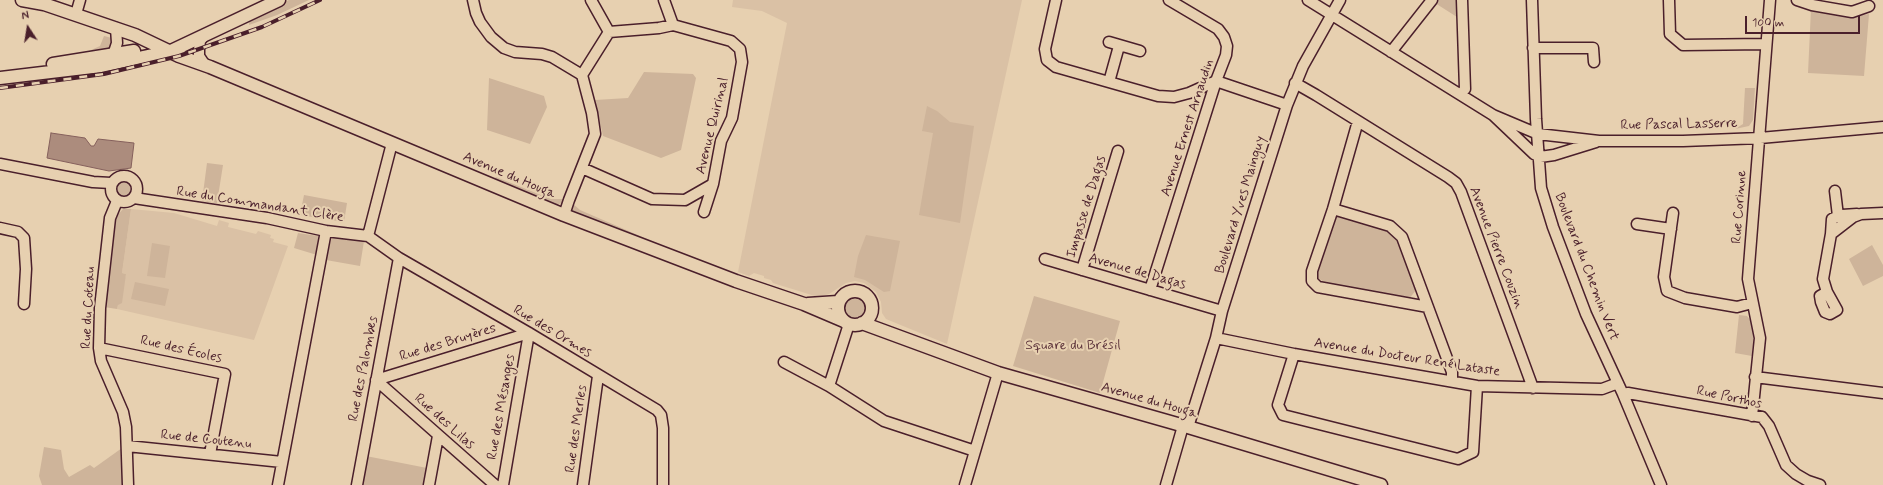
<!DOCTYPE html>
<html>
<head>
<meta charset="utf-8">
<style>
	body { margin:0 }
	#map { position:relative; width:1883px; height:485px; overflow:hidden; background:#e7d0b0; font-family:Mynerve,sans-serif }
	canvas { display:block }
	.north { position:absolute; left:8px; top:8px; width:40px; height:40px; -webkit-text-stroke:3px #e7d0b0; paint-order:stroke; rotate:348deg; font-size:11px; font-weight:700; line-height:16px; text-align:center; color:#4a1f2b }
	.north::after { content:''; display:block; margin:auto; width:14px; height:18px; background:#4a1f2b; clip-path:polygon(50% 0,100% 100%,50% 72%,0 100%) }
	.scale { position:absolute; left:1745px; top:16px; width:115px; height:18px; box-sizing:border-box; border:2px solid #4a1f2b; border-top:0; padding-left:5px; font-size:12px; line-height:14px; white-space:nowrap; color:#4a1f2b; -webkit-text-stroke:3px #e7d0b0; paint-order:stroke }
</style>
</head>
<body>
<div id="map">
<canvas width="1883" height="485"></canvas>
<div class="north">N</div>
<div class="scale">100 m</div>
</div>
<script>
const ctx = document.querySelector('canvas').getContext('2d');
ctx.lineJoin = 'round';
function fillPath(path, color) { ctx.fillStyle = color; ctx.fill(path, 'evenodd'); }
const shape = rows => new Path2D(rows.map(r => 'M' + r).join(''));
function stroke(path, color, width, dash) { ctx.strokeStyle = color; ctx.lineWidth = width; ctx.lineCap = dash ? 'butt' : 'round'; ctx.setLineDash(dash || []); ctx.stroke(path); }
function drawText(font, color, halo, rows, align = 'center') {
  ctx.font = font + ' Mynerve,sans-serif'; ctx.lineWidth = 4; ctx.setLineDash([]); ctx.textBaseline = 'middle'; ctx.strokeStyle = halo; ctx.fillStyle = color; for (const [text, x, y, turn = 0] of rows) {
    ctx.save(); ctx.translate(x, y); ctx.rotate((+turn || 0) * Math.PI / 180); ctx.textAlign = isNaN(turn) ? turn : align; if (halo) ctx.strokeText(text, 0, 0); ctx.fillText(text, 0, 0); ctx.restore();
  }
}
const built = shape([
	[733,0,1022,0,947,344,886,319,882,313,881,302,876,292,864,283,855,281,846,283,829,294,818,297,773,283,771,280,764,278,764,276,754,273,749,276,738,272,787,23,762,11,732,7],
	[131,209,174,213,217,226,219,220,229,223,228,227,256,234,258,231,271,235,270,238,274,239,273,242,288,246,254,340,117,309,126,274,122,273]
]);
const green = shape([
	[289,0,309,0,277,15,249,25,249,19],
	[1437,0,1459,0,1459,13,1457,17,1435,3],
	[1811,9,1849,17,1869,14,1864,76,1808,73],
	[104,36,112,38,111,48,108,51,87,54,89,51,100,46],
	[644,72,693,74,696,78,681,150,661,158,603,136,595,100,628,98],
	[489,78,544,96,547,107,530,144,487,130],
	[1745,88,1755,88,1753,120,1749,126,1735,129,1743,124],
	[927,106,937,111,950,122,974,126,960,223,919,215,933,133,922,131],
	[207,163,223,165,217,203,202,201],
	[496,177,551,199,564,199,562,203,556,205,494,179],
	'115 189a9 9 0 1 1 18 0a9 9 0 1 1-18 0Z',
	[304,195,347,203,344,222,300,215],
	[571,202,580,210,654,242,656,246,573,211,570,206],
	[123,209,131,209,122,273,126,274,122,303,118,305,117,309,104,307,113,220],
	[1341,215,1382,227,1389,231,1397,239,1416,290,1409,299,1325,283,1318,278,1317,272,1333,219],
	[298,233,318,236,317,255,294,248],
	[866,235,900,241,890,291,884,292,865,280,854,277,858,256],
	[332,236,364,241,360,266,326,260],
	[152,243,170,246,165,278,147,276],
	[1872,245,1883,265,1883,276,1863,286,1849,259],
	[135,282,169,289,165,306,131,299],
	[1034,296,1120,321,1100,393,1013,366],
	'841 309a13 13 0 1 1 26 0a13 13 0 1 1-26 0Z',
	[1739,315,1747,316,1752,322,1754,332,1752,356,1735,353],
	[44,447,61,450,64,469,69,477,90,465,94,468,122,448,122,485,42,485,39,476],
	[366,456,427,468,424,485,361,485]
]);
const water = shape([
	[51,133,85,138,91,146,94,146,98,139,134,143,131,168,109,171,47,158,51,133]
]);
const minor = shape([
	[473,0,476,13,480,22,491,37,504,48,515,52,542,54,552,57,582,75],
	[591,0,609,32],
	[664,0,673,25],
	[1056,0,1045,49,1047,60,1056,67,1158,96,1174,97,1189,93,1216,81,1287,105],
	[1308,0,1493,115,1534,154,1540,157,1554,155,1596,142],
	[1532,0,1536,119,1541,188,1553,227,1586,314,1623,394,1661,485],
	[1669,0,1670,34,1683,45,1765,44],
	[1797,0,1812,5,1852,12,1869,6],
	[76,14,80,0],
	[204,36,200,41,199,50,199,56,205,65],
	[1109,42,1140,51],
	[1533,48,1593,48,1594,62],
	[1391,52,1432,0],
	[113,55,117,43,116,28],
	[1109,82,1119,46],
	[1295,83,1316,95,1448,177,1456,183,1461,192,1533,388],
	[1461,94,1465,89,1462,0],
	[1493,115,1538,134,1599,141,1683,141,1760,138,1883,127],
	[1358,121,1333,209,1312,271,1312,281,1318,287,1428,307],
	[0,164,93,182,111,183],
	'111 189a13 13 0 1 1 26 0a13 13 0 1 1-26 0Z',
	[1835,191,1838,216],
	[134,198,267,218,326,231,368,236,399,258,529,333,657,410,661,415,663,428,663,485],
	[117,201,110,218,100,308,99,348,101,361,123,412,126,427,128,485],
	[1333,209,1390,226,1402,237,1452,372,1452,381],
	[704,212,713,184],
	[1673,213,1664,277,1667,291,1685,298,1737,307,1752,303],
	[564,215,569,200,595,134,592,113,582,75,609,32,659,28,673,25,731,41,740,49,742,62,732,118,721,141,713,184,685,200,652,199,582,168],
	[1637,224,1671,229],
	[0,228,18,232,24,238,26,269,24,304],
	[1831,234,1832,219,1842,215,1857,214],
	[368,236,392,143],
	[1045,259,1222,311],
	[1082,270,1118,151],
	[1150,290,1216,81,1226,55,1227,46,1224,37,1218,29,1169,0],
	[1827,292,1820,296,1821,302,1825,312,1830,314,1837,310,1827,292,1823,279,1831,234,1853,217,1861,214,1883,213],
	[1216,338,1294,354,1477,386,1602,389,1618,383],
	[99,348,225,374,210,454],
	[1294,354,1278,405,1283,415,1458,459,1473,452,1477,386],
	[784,362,829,386,884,421,975,451],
	[1755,377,1883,393],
	[376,380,529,333],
	[376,380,495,485],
	[829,386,849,324],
	[1623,394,1628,393,1762,417,1769,426,1786,465,1796,474,1808,481,1820,485],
	[1752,416,1760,338,1748,279,1770,0],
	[1188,427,1216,338,1222,311,1287,105,1303,66,1340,0],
	[127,446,282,462],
	[278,485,326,231],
	[357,485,399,258],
	[429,485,438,436],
	[503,485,529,333],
	[583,485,598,376],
	[965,485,998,373],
	[1166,485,1183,426]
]);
const major = shape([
	[22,0,44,4,135,35,179,56,210,67,564,215,736,281,804,304,844,321],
	[53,64,134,51],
	[0,78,101,66,171,51,279,0],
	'838 308a17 17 0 1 1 34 0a17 17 0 1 1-34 0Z',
	[808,304,838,302],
	[862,323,998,373,1188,427,1381,485]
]);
const rail = shape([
	[0,88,104,74,179,56,262,27,320,0]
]);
const streetNames = [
	["Rue Pascal Lasserre",1679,125,-1],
	["Avenue Quirinal",713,126,-76],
	["Avenue Ernest Arnaudin",1188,128,-72],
	["Avenue du Houga",509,176,23],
	["Rue du Commandant Clère",260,205,9],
	["Boulevard Yves Mainguy",1241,205,-73],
	["Impasse de Dagas",1087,207,-73],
	["Rue Corinne",1740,207,-86],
	["Avenue Pierre Couzin",1496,248,69],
	["Boulevard du Chemin Vert",1586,267,69],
	["Avenue de Dagas",1137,272,16],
	["Rue du Coteau",89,308,-87],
	["Rue des Ormes",552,332,31],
	["Rue des Bruyères",448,343,-17],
	["Rue des Écoles",181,350,13],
	["Avenue du Docteur René Lataste",1407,358,9],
	["Rue des Palombes",364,369,-79],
	["Rue Porthos",1729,398,12],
	["Avenue du Houga",1149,401,16],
	["Rue des Mésanges",502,407,-80],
	["Rue des Lilas",444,422,42],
	["Rue des Merles",577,429,-82],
	["Rue de Coutenu",206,440,6]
];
const parkNames = [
	["Square du Brésil",1073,346]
];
fillPath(built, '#dac1a5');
fillPath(green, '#ceb49a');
fillPath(water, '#ac8c7d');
stroke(water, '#85605c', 1);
stroke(minor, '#4a1f2b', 13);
stroke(major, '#4a1f2b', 15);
stroke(minor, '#e7d0b0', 10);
stroke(major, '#e7d0b0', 12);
stroke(rail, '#4a1f2b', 4);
stroke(rail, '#e7d0b0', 2.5, [8]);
drawText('14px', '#4a1f2b', '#e7d0b0', streetNames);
drawText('14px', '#5e353c', '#e7d0b0', parkNames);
</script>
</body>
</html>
